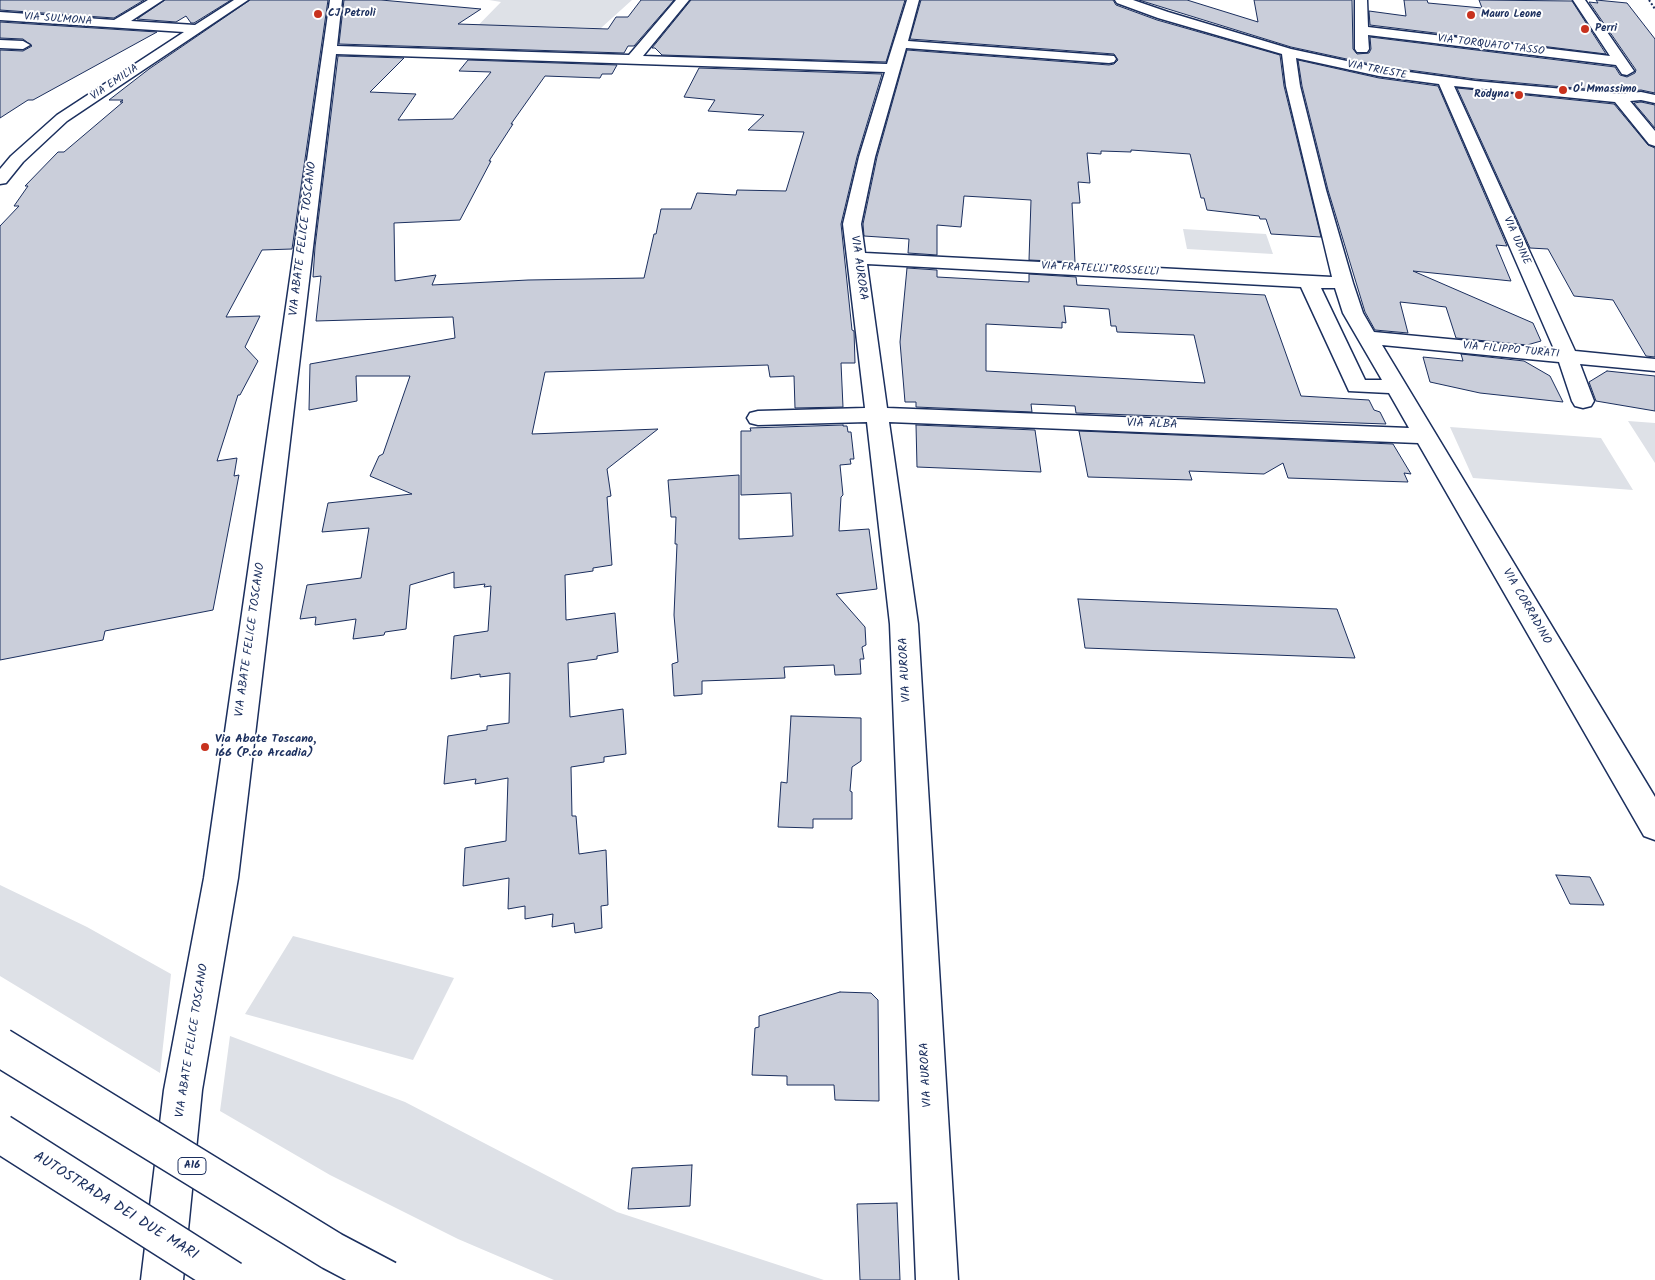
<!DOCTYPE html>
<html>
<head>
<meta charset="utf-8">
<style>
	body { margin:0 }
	canvas { display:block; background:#fff }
</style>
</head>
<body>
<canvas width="1655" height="1280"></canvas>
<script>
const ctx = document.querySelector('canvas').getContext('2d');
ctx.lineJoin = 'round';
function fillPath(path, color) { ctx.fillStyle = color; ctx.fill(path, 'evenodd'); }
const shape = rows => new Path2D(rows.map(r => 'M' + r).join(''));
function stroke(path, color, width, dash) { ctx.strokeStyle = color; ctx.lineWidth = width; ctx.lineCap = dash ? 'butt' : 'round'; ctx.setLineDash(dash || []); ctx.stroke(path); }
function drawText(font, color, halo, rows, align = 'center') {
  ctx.font = font + ' Kalam,sans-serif'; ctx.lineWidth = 4; ctx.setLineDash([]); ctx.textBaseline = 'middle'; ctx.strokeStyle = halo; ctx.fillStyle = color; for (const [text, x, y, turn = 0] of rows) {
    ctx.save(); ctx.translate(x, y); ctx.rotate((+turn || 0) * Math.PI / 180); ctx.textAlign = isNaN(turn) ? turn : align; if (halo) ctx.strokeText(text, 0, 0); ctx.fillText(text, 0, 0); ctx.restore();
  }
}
const green = shape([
	[489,0,632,0,601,28,507,25,483,50,455,49,501,2],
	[1183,229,1266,234,1273,254,1187,249],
	[1628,421,1655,423,1655,463],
	[1450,427,1601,438,1633,490,1473,478],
	[0,885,87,927,171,974,160,1073,0,976],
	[293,936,454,978,413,1060,245,1014],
	[230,1036,405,1102,617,1212,824,1280,554,1280,458,1239,330,1175,220,1111]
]);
const building = shape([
	[0,0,144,0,114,18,0,10,0,0],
	[165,0,231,0,194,23,191,23,186,16,176,22,137,19,165,0],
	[250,0,328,0,292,249,262,250,226,317,260,316,245,347,258,361,240,395,238,395,217,461,237,458,234,476,239,475,213,610,105,631,103,640,0,660,0,226,19,206,14,206,28,186,25,186,58,152,64,152,123,102,120,102,123,100,109,100,149,69,250,0],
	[344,0,381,0,481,9,458,24,608,29,616,17,628,17,641,0,674,0,634,46,628,46,624,53,339,44,344,0],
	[691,0,905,0,886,62,662,55,655,48,652,48,691,0],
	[921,0,1113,0,1116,5,1157,20,1280,55,1284,86,1321,237,1271,234,1266,219,1260,219,1259,216,1207,210,1204,198,1201,198,1190,154,1131,150,1131,152,1101,151,1101,154,1087,153,1090,183,1078,182,1080,203,1072,203,1075,262,1029,260,1031,200,964,196,961,227,937,225,937,255,908,253,909,239,864,236,863,224,877,157,907,50,1109,65,1114,64,1118,60,1114,54,910,39,921,0],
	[1139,0,1187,0,1258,22,1254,0,1352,0,1353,49,1357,54,1369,53,1371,49,1370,37,1615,67,1620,75,1627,77,1635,73,1636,70,1589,2,1598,3,1596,0,1627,3,1655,39,1655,93,1641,90,1619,92,1475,79,1379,66,1291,47,1139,0],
	[1404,0,1427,0,1428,3,1482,8,1479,0,1572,1,1606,54,1370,25,1369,11,1406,16,1404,0],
	[0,22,157,32,33,100,28,100,0,118,0,50,23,51,32,46,23,39,0,38,0,22],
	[338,56,404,58,370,92,416,94,398,120,453,119,491,72,459,71,468,60,617,65,612,74,602,74,600,78,545,76,511,124,513,124,489,161,491,161,460,220,394,223,395,281,436,275,432,285,528,280,644,278,654,234,656,234,661,209,691,209,697,193,736,195,737,190,786,191,804,132,748,130,764,115,708,111,715,100,684,97,699,68,882,74,857,157,841,224,852,330,854,331,855,363,841,363,843,407,795,408,794,376,770,377,768,365,545,372,532,434,658,429,607,469,611,496,607,497,612,565,593,568,593,571,565,575,566,620,615,613,618,652,597,656,597,659,568,663,570,717,623,709,626,754,604,757,604,762,571,767,572,816,576,816,579,854,606,850,608,905,601,906,602,928,575,933,574,923,552,927,553,914,525,919,525,906,508,909,509,878,463,886,465,848,506,841,508,778,475,784,476,779,444,784,448,736,487,730,487,726,509,723,510,673,480,677,480,674,451,679,454,636,488,631,491,586,484,587,485,584,454,588,454,572,410,585,406,629,385,632,384,635,353,639,356,619,315,625,316,617,300,619,307,585,361,578,369,528,322,532,328,503,412,494,370,476,379,456,383,454,410,376,356,376,357,401,309,410,310,364,455,338,453,317,316,321,321,276,313,277,315,247,338,56],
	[1298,60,1379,78,1438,86,1507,246,1496,245,1511,281,1413,271,1533,323,1541,341,1527,345,1456,338,1446,307,1400,302,1408,333,1375,330,1365,312,1328,190,1302,86,1298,60],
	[1457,88,1614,104,1648,145,1655,148,1655,357,1646,356,1613,300,1574,296,1548,249,1530,248,1457,88],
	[1641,102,1655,105,1655,128,1634,103,1641,102],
	[907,268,937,270,937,277,1029,282,1029,274,1076,277,1077,285,1265,295,1301,396,1369,400,1374,410,1380,412,1386,424,1076,413,1075,406,1031,404,1032,412,916,407,916,402,905,402,900,342,907,268],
	[1064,306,1109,309,1111,326,1116,326,1117,332,1194,335,1205,383,986,371,986,324,1062,328,1062,322,1066,323,1064,306],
	[1461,354,1524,361,1550,376,1563,402,1480,393,1430,382,1423,357,1463,361,1461,354],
	[1607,371,1655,376,1655,411,1596,401,1589,382,1607,371],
	[843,425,843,426,847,426,848,432,851,432,854,459,850,459,851,464,840,465,843,495,841,497,839,531,869,529,877,589,836,594,865,627,866,645,862,647,864,659,860,659,861,674,835,675,834,665,784,667,785,678,702,681,702,694,674,696,672,664,678,662,674,615,677,544,675,544,676,517,671,517,668,480,739,475,739,539,793,536,791,493,741,495,741,431,751,431,750,428,843,425],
	[916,425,1035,430,1041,472,917,467,916,425],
	[1079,431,1393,444,1411,474,1404,473,1408,482,1288,478,1283,463,1264,474,1189,471,1192,480,1088,477,1079,431],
	[1078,599,1337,609,1355,658,1085,648,1078,599],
	[791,716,861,718,861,761,852,767,850,791,852,792,852,819,813,819,813,828,778,827,781,782,787,783,791,716],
	[1556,875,1590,877,1604,905,1570,904,1556,875],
	[840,992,871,993,878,1000,879,1101,835,1100,834,1085,787,1085,787,1076,752,1075,755,1028,759,1027,759,1016,840,992],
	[692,1165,690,1206,628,1209,632,1168,692,1165],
	[897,1203,900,1280,860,1280,857,1204,897,1203]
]);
const path = shape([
	[1649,0,1655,9]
]);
const minor = shape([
	[148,0,163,0,131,21,195,25,234,0,248,0,67,121,23,162,6,183,0,184,0,169,11,156,57,115,184,32,0,20,0,12,114,20,148,0],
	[330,0,342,0,337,46,629,55,676,0,689,0,643,56,887,64,907,0,919,0,908,41,1114,56,1116,59,1114,62,1109,63,906,48,875,157,861,224,865,253,1332,277,1286,86,1282,54,1158,18,1117,3,1115,0,1133,0,1168,12,1291,49,1379,68,1475,81,1619,94,1641,92,1655,95,1655,103,1641,100,1630,101,1655,131,1655,146,1649,144,1615,102,1454,86,1575,351,1655,359,1655,371,1580,364,1594,401,1591,406,1583,408,1575,406,1572,401,1559,362,1382,345,1655,797,1655,840,1644,836,1418,443,889,422,918,624,958,1280,916,1280,890,624,867,422,758,425,750,423,747,418,750,413,758,411,865,408,843,224,859,157,885,72,336,54,238,878,202,1090,183,1280,141,1280,164,1090,204,878,330,0],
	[1296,58,1379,76,1439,84,1554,349,1374,332,1363,313,1353,283,1326,190,1300,86,1296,58],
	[867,264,1301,287,1349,391,1389,393,1409,428,887,408,867,264],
	[1321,288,1335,288,1343,313,1382,380,1365,380,1321,288],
	[1355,0,1367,0,1368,27,1610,56,1573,0,1585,0,1634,71,1627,75,1622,74,1616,65,1368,35,1369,49,1367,52,1357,52,1355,49,1355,0],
	[0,40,23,41,30,45,23,49,0,48,0,40]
]);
const highwayBridge = shape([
	[0,1047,332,1251,387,1280],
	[0,1133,231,1280]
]);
const markers = [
	[318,14,5,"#c8321e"],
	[1471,15,5,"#c8321e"],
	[1585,29,5,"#c8321e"],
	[1563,90,5,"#c8321e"],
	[1519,95,5,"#c8321e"],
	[205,747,5,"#c8321e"]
];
const farPoinames = [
	["CJ Petroli",328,14],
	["Mauro Leone",1481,15],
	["Perri",1595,29],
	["O' Mmassimo",1573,90],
	["Rodyna",1509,95,"right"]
];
const farStreetnames = [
	["VIA SULMONA",58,20,4],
	["VIA TORQUATO TASSO",1491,46,7],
	["VIA TRIESTE",1377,71,11],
	["VIA EMILIA",115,83,-34],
	["VIA UDINE",1516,241,66],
	["VIA FRATELLI ROSSELLI",1100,270,3],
	["VIA FILIPPO TURATI",1511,351,5]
];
const shields = [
	[192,1166,28]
];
const shieldNames = [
	["A16",192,1166]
];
const streetNames = [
	["VIA ABATE FELICE TOSCANO",304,239,-83],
	["VIA AURORA",858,268,82],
	["VIA ALBA",1152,425,2],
	["VIA CORRADINO",1526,607,60],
	["VIA ABATE FELICE TOSCANO",251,640,-82],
	["VIA AURORA",906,670,-93],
	["VIA ABATE FELICE TOSCANO",193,1041,-81],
	["VIA AURORA",927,1075,-93]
];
const poiNames = [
	["Via Abate Toscano,",215,740],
	["166 (P.co Arcadia)",215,754]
];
const nearStreetnames = [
	["AUTOSTRADA DEI DUE MARI",115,1207,32]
];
fillPath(green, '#dee1e7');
fillPath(building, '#caceda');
stroke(building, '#1b2f5e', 1);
stroke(minor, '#1b2f5e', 3);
stroke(path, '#1b2f5e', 2, [2, 2]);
fillPath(minor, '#fff');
stroke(highwayBridge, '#1b2f5e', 41, []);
stroke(highwayBridge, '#fff', 38);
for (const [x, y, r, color] of markers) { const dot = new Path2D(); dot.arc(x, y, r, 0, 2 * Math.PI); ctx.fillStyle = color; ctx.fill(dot); stroke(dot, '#fff', 2); }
drawText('bold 11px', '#1b2f5e', '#fff', farPoinames, 'left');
drawText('11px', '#1b2f5e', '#fff', farStreetnames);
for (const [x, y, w] of shields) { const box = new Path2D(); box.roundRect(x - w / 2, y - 8.5, w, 17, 4); ctx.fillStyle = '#fff'; ctx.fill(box); stroke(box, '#1b2f5e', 1); }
drawText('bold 11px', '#1b2f5e', null, shieldNames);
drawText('12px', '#1b2f5e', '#fff', streetNames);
drawText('bold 12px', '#1b2f5e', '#fff', poiNames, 'left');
drawText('15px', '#1b2f5e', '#fff', nearStreetnames);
</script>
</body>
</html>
